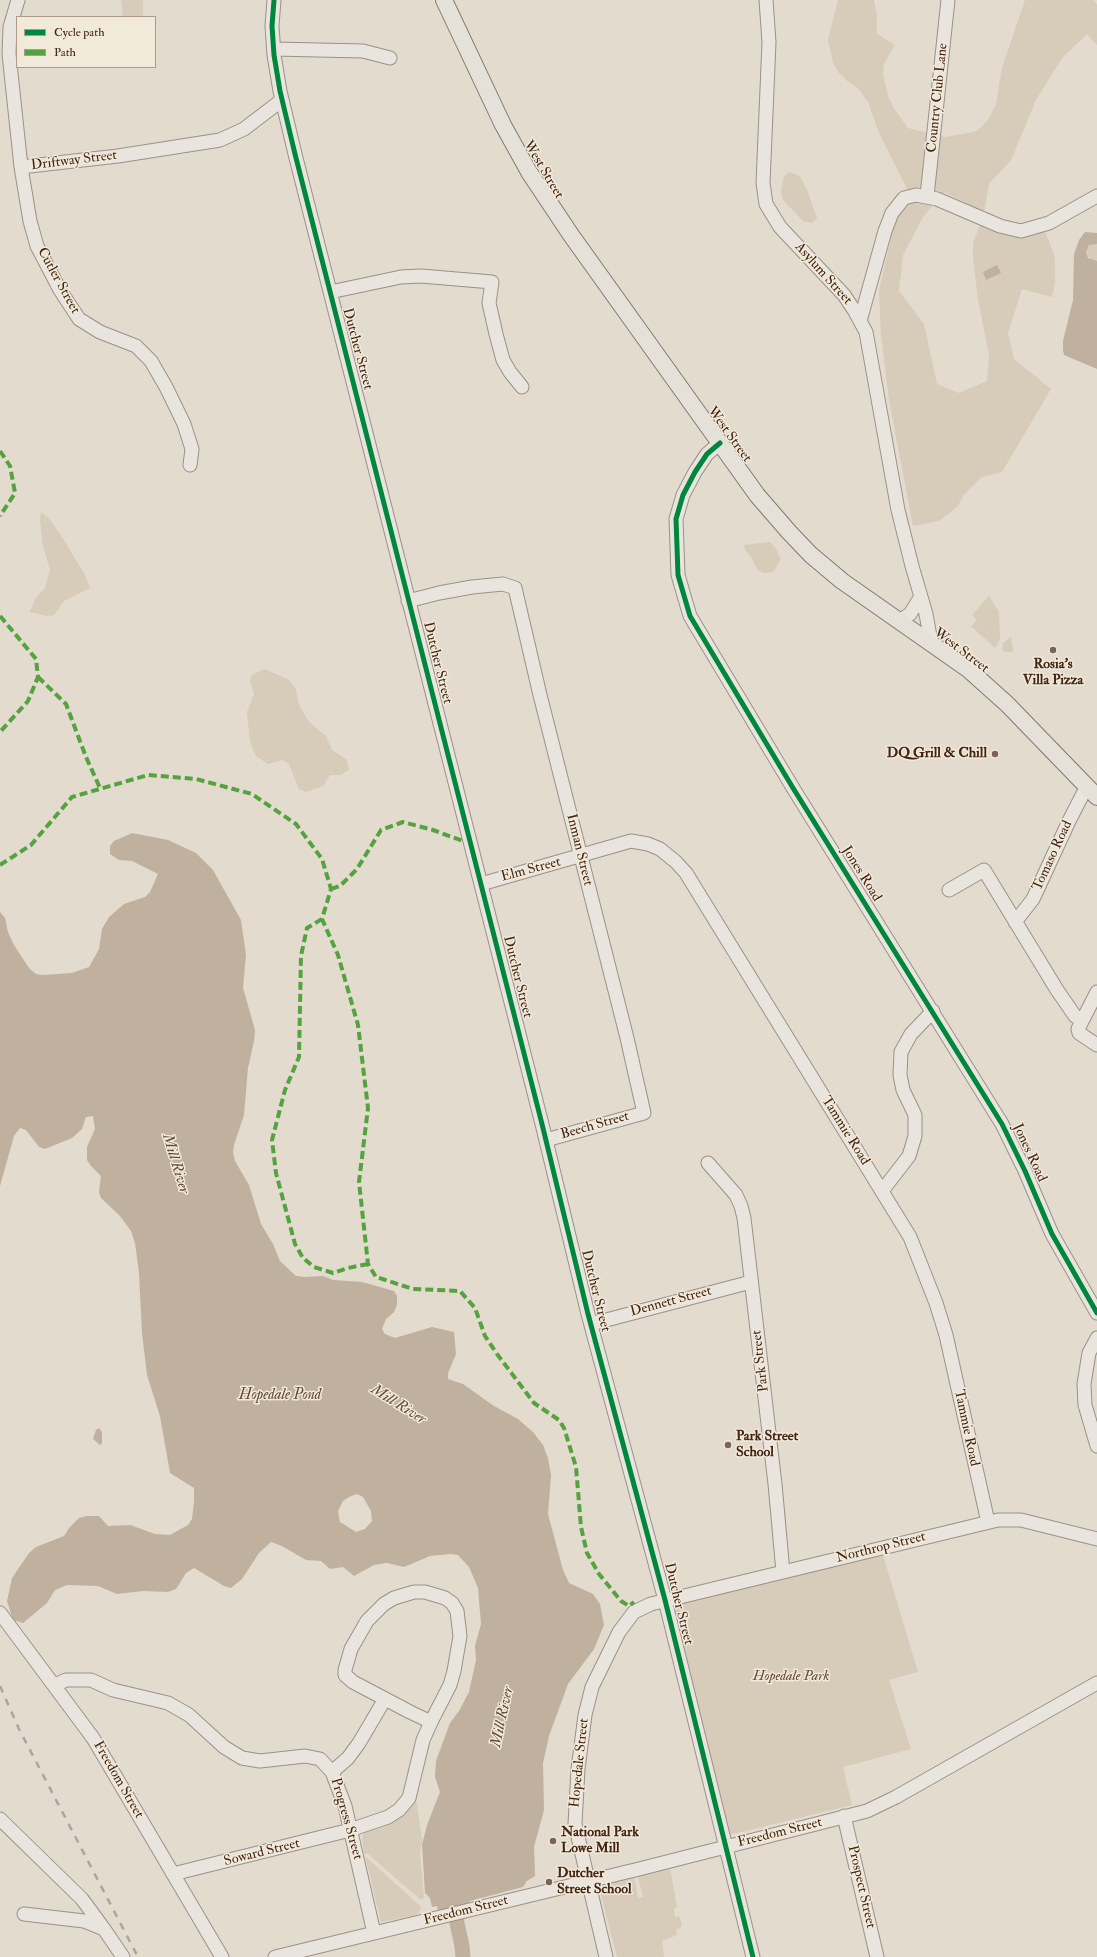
<!DOCTYPE html>
<html>
<head>
<meta charset="utf-8">
<style>
	body { margin:0 }
	#map { position:relative; width:1097px; height:1957px; overflow:hidden; background:#e2dbce; font-family:"IM FELL Double Pica",serif }
	canvas { display:block }
	.legend { position:absolute; left:16px; top:16px; width:140px; height:52px; box-sizing:border-box; background:#f1eada; border:1px solid #ac9b8a; margin:0; padding:5px 7px; list-style:none; font-size:12px; color:#442413 }
	.legend li { display:flex; align-items:center; gap:8px; height:20px }
	.legend b { width:20px; border:1px solid #ac9b8a }
</style>
</head>
<body>
<div id="map">
<canvas width="1097" height="1957"></canvas>
<ul class="legend">
<li><b style="height:5px;background:#00873e"></b>Cycle path</li>
<li><b style="height:5px;background:#55a33f"></b>Path</li>
</ul>
</div>
<script>
const ctx = document.querySelector('canvas').getContext('2d');
ctx.lineJoin = 'round';
function fillPath(path, color) { ctx.fillStyle = color; ctx.fill(path, 'evenodd'); }
const shape = rows => new Path2D(rows.map(r => 'M' + r).join(''));
function stroke(path, color, width, dash) { ctx.strokeStyle = color; ctx.lineWidth = width; ctx.lineCap = dash ? 'butt' : 'round'; ctx.setLineDash(dash || []); ctx.stroke(path); }
function drawText(font, color, halo, rows, align = 'center') {
  ctx.font = font + ' "IM FELL Double Pica",serif'; ctx.lineWidth = 3; ctx.setLineDash([]); ctx.textBaseline = 'middle'; ctx.strokeStyle = halo; ctx.fillStyle = color; for (const [text, x, y, turn = 0] of rows) {
    ctx.save(); ctx.translate(x, y); ctx.rotate((+turn || 0) * Math.PI / 180); ctx.textAlign = isNaN(turn) ? turn : align; if (halo) ctx.strokeText(text, 0, 0); ctx.fillText(text, 0, 0); ctx.restore();
  }
}
const green = shape([
	[121,0,143,0,143,17,123,17],
	[838,0,874,0,877,15,877,34,895,45,884,64,883,74,888,96,893,107,908,128,945,137,974,132,982,127,991,115,996,104,1002,68,1025,0,1094,0,1097,5,1097,45,1087,34,1062,58,1036,100,1011,160,989,184,984,212,944,192,923,217,903,255,899,291,924,324,937,384,959,393,987,381,989,356,978,299,973,259,973,243,980,225,1016,237,1045,231,1055,257,1055,282,1052,297,1022,289,1008,333,1014,359,1051,389,1002,472,982,477,964,495,957,507,939,521,913,526,889,400,881,335,879,290,895,221,900,211,912,199,879,133,868,102,858,88,846,80,839,73,833,63,828,40],
	[789,172,800,176,808,192,817,218,812,223,803,221,783,200,781,192,782,186,784,177],
	[1091,244,1097,244,1097,261,1091,260,1087,255,1087,247],
	[41,512,50,520,62,537,85,575,90,588,64,601,54,615,47,616,30,612,35,599,45,588,50,570,43,546,40,520],
	[770,542,776,549,781,559,773,572,765,573,758,571,751,557,745,550,744,545],
	[989,596,999,612,1000,639,995,648,971,626,977,620,972,615],
	[1011,637,1013,652,1004,652,1002,649,1003,643],
	[265,669,289,680,296,689,299,705,309,722,326,736,332,750,347,760,349,770,340,775,330,775,323,786,306,792,299,789,289,764,282,760,268,764,256,756,250,742,247,712,254,694,250,681,252,675],
	[882,1552,918,1672,889,1680,911,1749,843,1767,852,1805,729,1835,672,1605],
	[415,1799,417,1805,422,1840,420,1852,424,1897,421,1900,368,1854,364,1853,362,1837,366,1830],
	[365,1856,419,1905,421,1907,419,1913,412,1916,381,1922],
	[670,1868,677,1907,674,1908,675,1917,679,1916,682,1925,681,1925,681,1928,676,1929,677,1935,662,1941,664,1957,617,1957,601,1895,601,1889,607,1884,634,1877,638,1898,643,1897,638,1876]
]);
const water = shape([
	[1085,232,1097,233,1097,244,1089,245,1086,252,1088,258,1097,261,1097,369,1064,355,1063,350,1063,341,1073,300,1074,254,1079,240],
	[997,265,1001,273,986,280,983,272],
	[132,833,168,840,196,853,213,870,241,920,246,955,243,988,255,1030,254,1041,248,1068,244,1115,234,1145,233,1153,235,1161,249,1185,261,1224,273,1244,280,1261,296,1276,305,1277,323,1276,333,1280,362,1282,394,1291,397,1296,397,1305,394,1312,386,1319,382,1329,385,1334,395,1338,432,1327,454,1332,456,1354,448,1373,448,1379,463,1384,494,1406,518,1419,533,1432,543,1445,548,1458,551,1475,548,1514,563,1570,569,1583,593,1594,600,1604,604,1625,594,1649,568,1684,549,1736,543,1763,544,1810,534,1847,535,1876,527,1881,523,1887,470,1901,467,1905,441,1923,437,1906,432,1907,430,1898,425,1893,422,1845,427,1825,440,1792,435,1777,436,1761,450,1723,459,1711,469,1692,476,1660,475,1646,481,1624,478,1588,469,1567,458,1555,451,1554,430,1556,404,1567,387,1563,374,1565,354,1576,343,1567,330,1569,321,1561,306,1560,282,1546,271,1542,259,1553,242,1579,231,1588,224,1586,194,1568,186,1573,176,1589,168,1592,143,1591,117,1594,98,1586,67,1585,55,1590,47,1603,23,1623,13,1620,7,1601,12,1578,29,1553,36,1547,64,1536,69,1528,79,1518,87,1516,99,1516,108,1526,130,1525,155,1534,170,1535,188,1525,192,1519,194,1502,194,1488,170,1473,160,1416,147,1375,142,1333,139,1273,135,1243,131,1231,120,1216,101,1198,99,1192,101,1176,91,1166,87,1160,87,1147,95,1129,93,1116,86,1117,82,1129,72,1138,45,1149,39,1147,26,1130,20,1128,14,1136,0,1186,0,912,5,918,8,932,14,945,29,968,36,974,42,975,72,973,89,967,99,949,102,929,109,917,124,904,145,897,150,892,158,874,132,861,119,860,110,854,110,846,114,841],
	[357,1494,363,1497,371,1511,372,1521,365,1529,356,1532,340,1522,338,1511,343,1501,349,1497],
	[99,1428,102,1432,102,1443,100,1445,93,1439,96,1430]
]);
const river = shape([
	[452,1900,462,1946,463,1957]
]);
const minor = shape([
	[18,0,10,27,9,54,21,167,118,156,220,140,244,129,282,100],
	[274,0,272,26,274,55,280,91,295,154,542,1124,588,1314,665,1600,753,1957],
	[766,0,769,42,763,183,766,204,780,227,844,295,854,310,866,332,898,510,912,566,926,614,931,642],
	[274,49,363,51,390,58],
	[21,167,30,221,37,246,60,290,79,319,100,332,136,346,151,361,166,387,184,424,192,449,190,465],
	[927,196,948,0],
	[330,292,401,277,421,276,492,282,489,303,496,334,503,360,510,372,522,387],
	[860,321,885,231,892,213,904,198,916,195,937,199,1000,226,1021,231,1049,223,1097,196],
	[720,443,707,454,695,472,683,495,676,519,678,575,690,616,793,788,1002,1124,1025,1171,1052,1234,1097,1313],
	[408,601,439,593,472,587,503,584,515,588,540,695,627,1038,644,1113,546,1140],
	[899,621,910,614,920,598],
	[481,884,631,841,648,844,660,849,676,862,686,873,910,1237,936,1303,946,1335,988,1522],
	[949,890,984,870,1057,990,1075,1016,1082,1021],
	[1015,922,1033,899,1069,821,1087,786],
	[1097,992,1078,1029,1079,1033,1097,1045],
	[708,1163,736,1195,741,1206,744,1218,775,1484,783,1572],
	[882,1191,909,1156,915,1136,915,1115,903,1090,900,1075,901,1052,911,1034,933,1011],
	[591,1324,751,1282],
	[1097,1338,1089,1353,1084,1384,1085,1405,1097,1446],
	[0,1613,93,1738,222,1957],
	[55,1685,66,1680,91,1680,113,1690,168,1703,189,1715,224,1747,242,1758,260,1761,305,1756,320,1759,332,1772,345,1806,374,1933],
	[332,1772,348,1758,359,1743,385,1699],
	[844,1816,877,1957],
	[0,1819,82,1899,104,1929],
	[173,1874,350,1830,388,1817,399,1810,409,1798,423,1740,431,1722,410,1712,353,1682,345,1675,345,1670,351,1649,367,1621,384,1604,394,1598,414,1592,425,1592,445,1598,452,1603,457,1611,460,1636,454,1671,450,1685,431,1722],
	[24,1914,84,1921,104,1929,123,1957],
	[275,1957,639,1869,867,1811,896,1797,1097,1683],
	[606,1957,575,1824,578,1769,585,1715,592,1687,619,1632,634,1612,651,1604,998,1520,1021,1520,1097,1539]
]);
const major = shape([
	[444,0,503,125,529,172,571,235,757,495,789,532,811,555,842,581,969,670,1007,704,1097,797]
]);
const rail = shape([
	[0,1686,19,1729,138,1957]
]);
const quiet = shape([
	[0,451,10,466,15,493,0,516],
	[0,616,36,659,38,677,28,701,0,732],
	[38,677,66,704,86,757,100,788],
	[0,865,31,845,72,797,148,775,196,779,252,794,296,824,322,859,331,889,322,919,338,955,358,1025,368,1108,359,1182,368,1264,376,1277,413,1289,460,1291,475,1308,485,1336,497,1354,534,1403,559,1420,564,1428,576,1467,581,1527,587,1553,599,1574,621,1601,629,1606,634,1602],
	[331,889,340,886,357,869,381,830,403,822,433,830,463,841],
	[322,919,307,928,301,956,299,1057,285,1090,272,1140,276,1173,295,1244,303,1258,314,1267,333,1273,348,1268,368,1264]
]);
const cycleway = shape([
	[274,0,272,26,274,55,280,91,295,154,542,1124,588,1314,665,1600,753,1957],
	[720,443,707,454,695,472,683,495,676,519,678,575,690,616,793,788,1002,1124,1025,1171,1052,1234,1097,1313]
]);
const markers = [
	[1053,650,4,"#7b6454"],
	[995,754,4,"#7b6454"],
	[728,1445,4,"#7b6454"],
	[553,1841,4,"#7b6454"],
	[549,1882,4,"#7b6454"]
];
const streetNames = [
	["Country Club Lane",938,98,-84],
	["Driftway Street",74,161,-7],
	["West Street",543,170,59],
	["Asylum Street",823,274,48],
	["Cutler Street",58,281,61],
	["Dutcher Street",357,349,75],
	["West Street",729,435,54],
	["West Street",961,651,37],
	["Dutcher Street",437,663,76],
	["Inman Street",579,850,76],
	["Tomaso Road",1053,856,-65],
	["Elm Street",531,870,-15],
	["Jones Road",861,874,58],
	["Dutcher Street",517,977,76],
	["Beech Street",595,1126,-16],
	["Tammie Road",845,1131,58],
	["Jones Road",1029,1153,65],
	["Dutcher Street",595,1291,76],
	["Dennett Street",671,1302,-15],
	["Park Street",761,1361,-97],
	["Tammie Road",966,1428,78],
	["Northrop Street",881,1548,-14],
	["Dutcher Street",678,1604,76],
	["Hopedale Street",580,1763,-84],
	["Freedom Street",118,1780,60],
	["Progress Street",346,1819,74],
	["Freedom Street",780,1833,-14],
	["Soward Street",262,1853,-14],
	["Prospect Street",861,1887,77],
	["Freedom Street",466,1911,-14]
];
const poiNames = [
	["Rosia's",1053,665,"center"],
	["Villa Pizza",1053,681,"center"],
	["DQ Grill & Chill",987,754,"right"],
	["Park Street",736,1437],
	["School",736,1453],
	["National Park",561,1833],
	["Lowe Mill",561,1849],
	["Dutcher",557,1874],
	["Street School",557,1890]
];
const parkNames = [
	["Hopedale Park",791,1677]
];
const waterNames = [
	["Mill River",175,1164,73],
	["Hopedale Pond",280,1396],
	["Mill River",398,1405,32],
	["Mill River",503,1717,-78]
];
fillPath(green, '#d7cbb9');
fillPath(water, '#c0b19e');
stroke(river, '#c0b19e', 15);
stroke(minor, '#9a9188', 15);
stroke(major, '#827970', 18);
stroke(minor, '#e9e5de', 13);
stroke(major, '#e5e1d9', 16);
stroke(rail, '#aba59e', 2.5, [7, 7]);
stroke(quiet, '#55a33f', 4, [8, 4]);
stroke(cycleway, '#00873e', 5);
for (const [x, y, r, color] of markers) { const dot = new Path2D(); dot.arc(x, y, r, 0, 2 * Math.PI); ctx.fillStyle = color; ctx.fill(dot); stroke(dot, '#f1eada', 1.5); }
drawText('14px', '#442413', '#f1eada', streetNames);
drawText('bold 14px', '#442413', '#f1eada', poiNames, 'left');
drawText('italic 14px', '#664a38', '#f1eada', parkNames);
drawText('italic 15px', '#654936', '#f1eada', waterNames);
</script>
</body>
</html>
